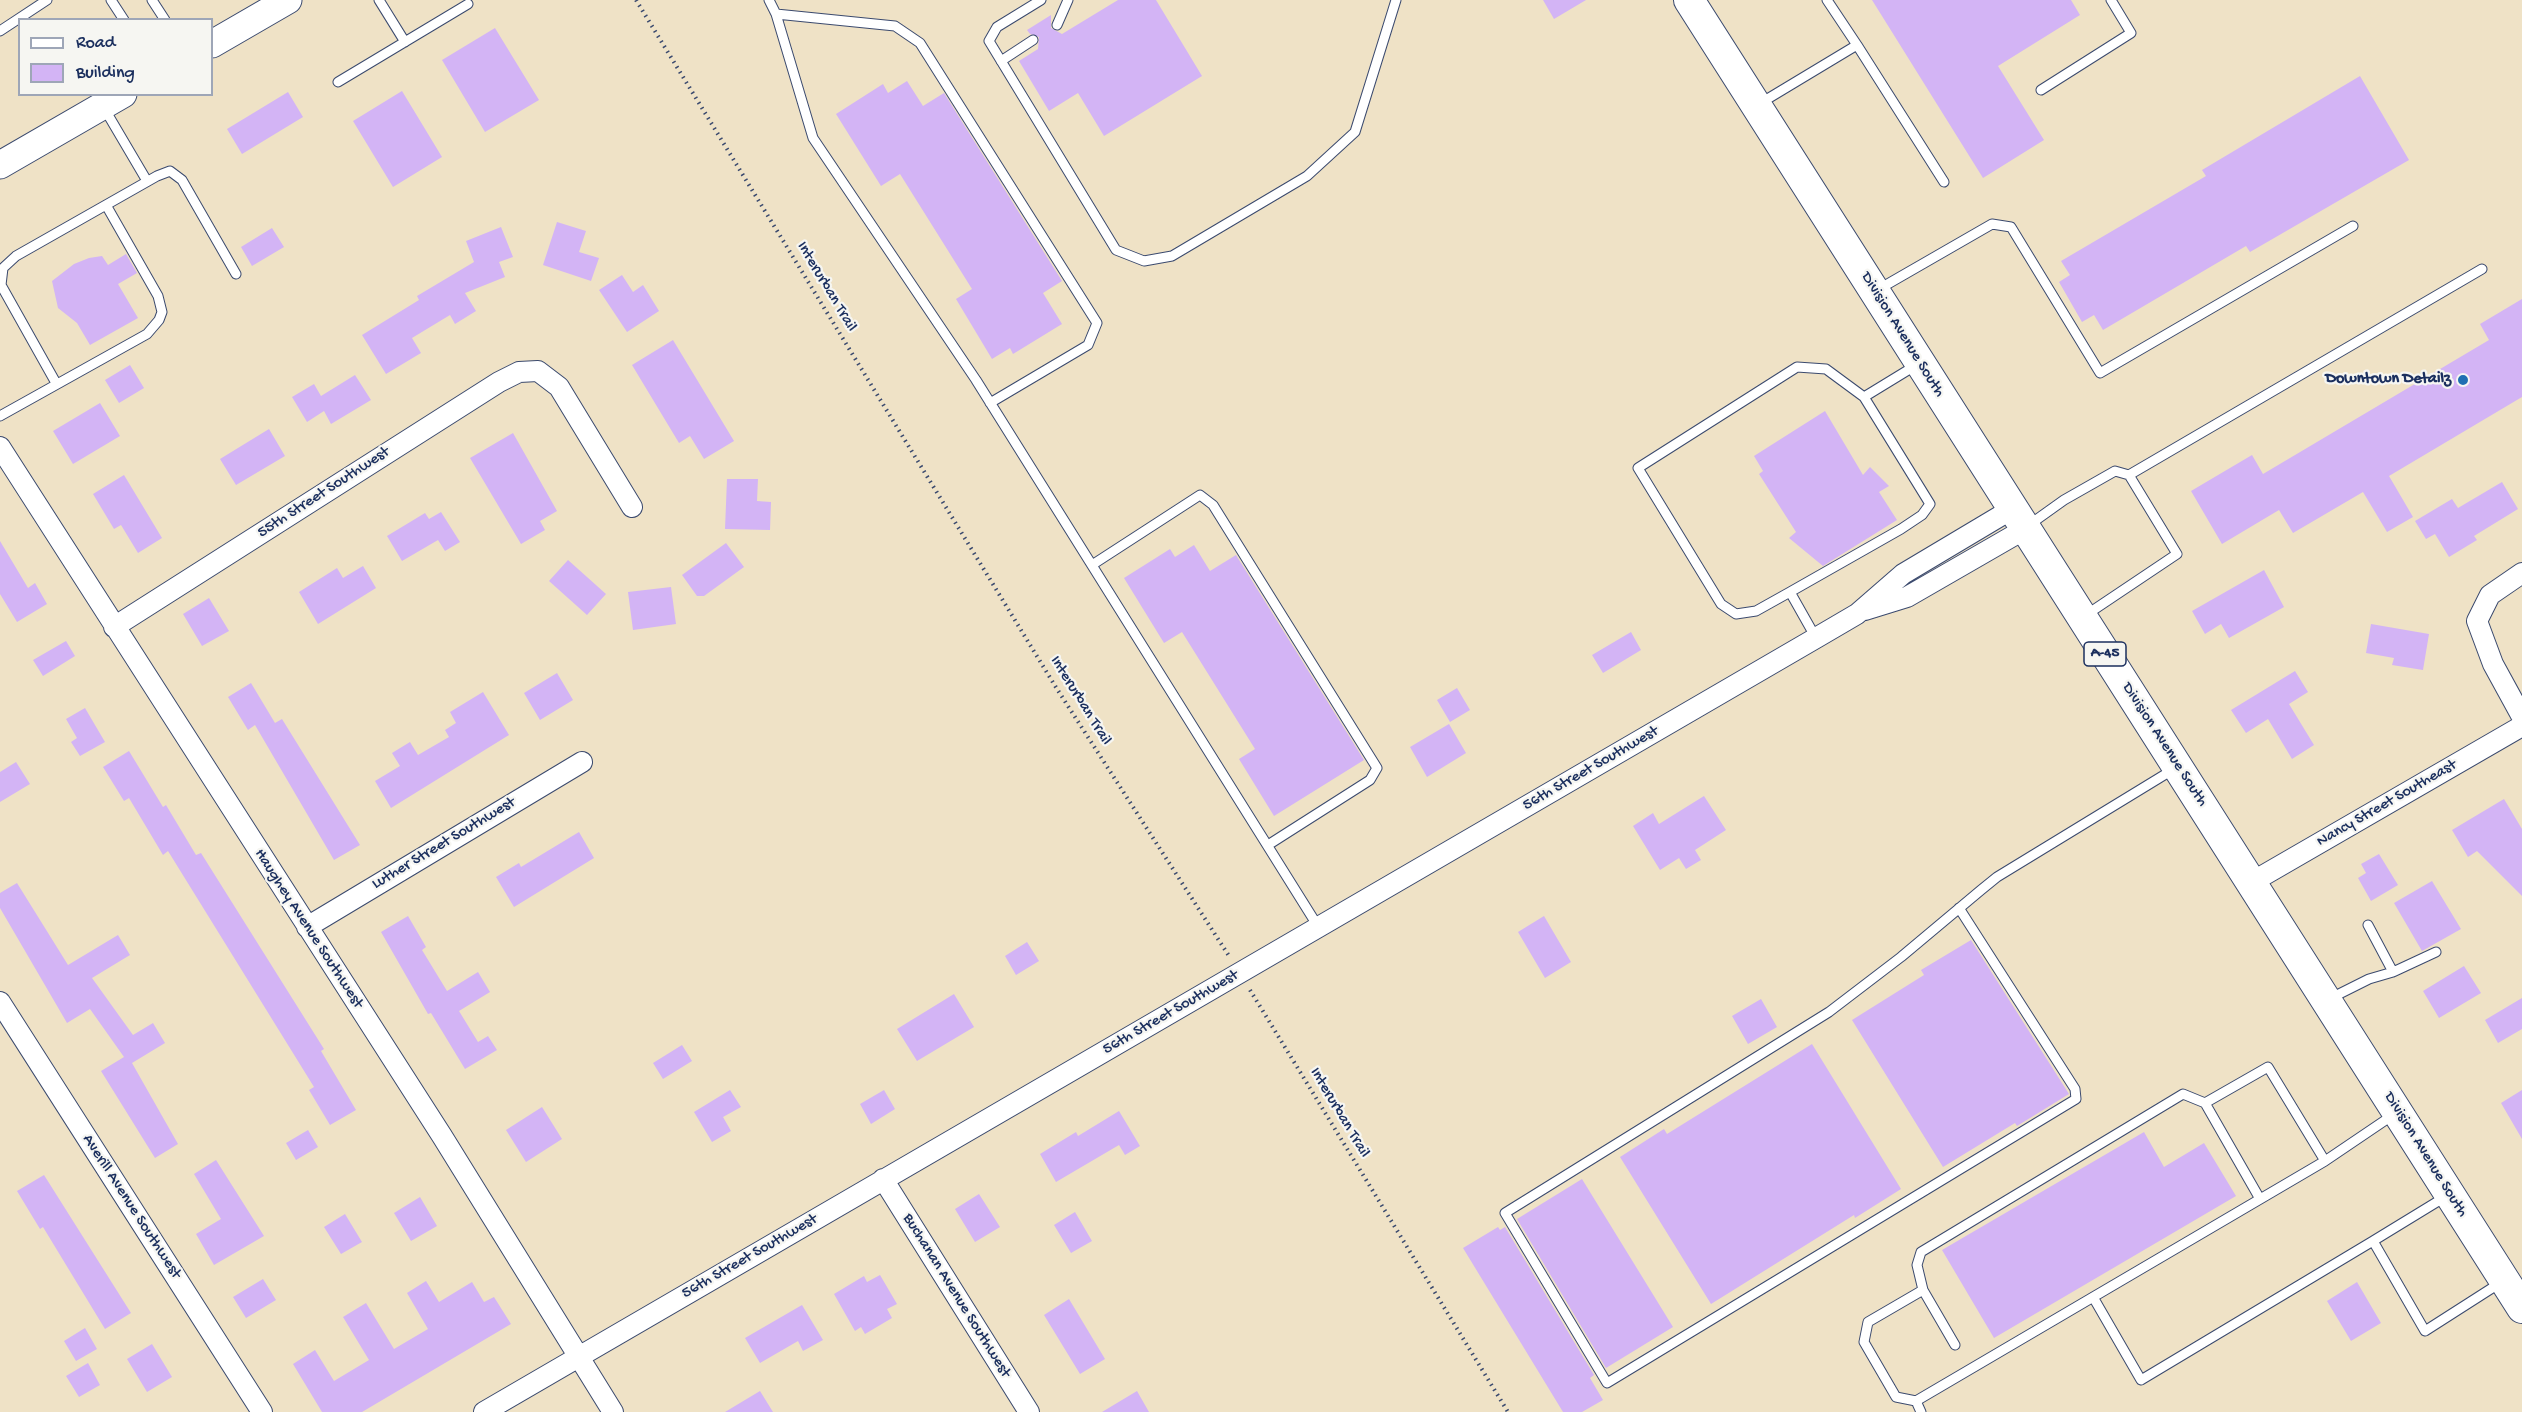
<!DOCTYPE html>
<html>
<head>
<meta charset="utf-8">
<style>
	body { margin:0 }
	#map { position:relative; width:2522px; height:1412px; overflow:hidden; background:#efe2c6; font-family:"Gochi Hand",sans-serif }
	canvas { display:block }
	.legend { position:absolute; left:18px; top:18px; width:195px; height:78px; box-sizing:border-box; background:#f6f6f2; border:2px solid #9ea6b7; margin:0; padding:8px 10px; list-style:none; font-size:18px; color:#1b2f5e }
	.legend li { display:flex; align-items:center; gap:12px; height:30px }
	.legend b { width:30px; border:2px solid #9ea6b7 }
</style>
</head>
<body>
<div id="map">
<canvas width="2522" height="1412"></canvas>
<ul class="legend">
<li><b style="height:8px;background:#fff"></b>Road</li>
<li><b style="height:16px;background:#d3b4f5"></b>Building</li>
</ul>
</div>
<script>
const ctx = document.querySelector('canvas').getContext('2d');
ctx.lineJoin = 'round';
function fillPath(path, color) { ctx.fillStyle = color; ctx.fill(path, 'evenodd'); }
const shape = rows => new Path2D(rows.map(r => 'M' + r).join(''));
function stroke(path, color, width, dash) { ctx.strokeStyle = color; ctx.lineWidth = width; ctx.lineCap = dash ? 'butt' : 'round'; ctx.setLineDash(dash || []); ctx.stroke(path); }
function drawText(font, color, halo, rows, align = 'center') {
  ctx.font = font + ' "Gochi Hand",sans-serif'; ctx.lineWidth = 4.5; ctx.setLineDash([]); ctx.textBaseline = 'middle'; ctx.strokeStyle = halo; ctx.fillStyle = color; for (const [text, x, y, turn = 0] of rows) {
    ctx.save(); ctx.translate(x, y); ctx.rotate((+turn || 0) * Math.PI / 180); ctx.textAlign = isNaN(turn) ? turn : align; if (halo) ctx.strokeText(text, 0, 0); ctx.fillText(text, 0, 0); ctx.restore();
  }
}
const building = shape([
	[1118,0,1156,0,1202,76,1104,136,1078,93,1049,111,1019,61,1038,49,1039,37,1030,34,1027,30,1051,15,1051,28,1062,34],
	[1543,0,1586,0,1554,19],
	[1872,0,2071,0,2080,15,1998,66,2044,140,1983,178],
	[495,28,539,100,485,132,442,60],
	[2360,76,2409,160,2250,252,2246,246,2103,330,2094,315,2082,322,2059,282,2070,275,2061,261,2206,176,2202,170],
	[907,81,923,106,944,93,1062,281,1043,293,1062,324,1013,354,1010,348,992,359,956,299,972,289,900,174,881,186,836,114,883,84,888,93],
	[402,91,442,157,393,187,353,121],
	[288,92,303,117,242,154,227,129],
	[557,222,586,231,579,252,599,258,591,281,543,265],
	[501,227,513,257,499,262,505,277,465,293,476,311,455,324,450,315,412,338,421,353,386,374,362,335,419,300,417,296,474,262,466,241],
	[272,228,284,247,252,266,241,247],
	[126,254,137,273,118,284,138,318,90,345,77,323,58,308,52,281,74,264,89,258,102,256,108,265],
	[622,275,633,292,643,285,659,311,627,332,599,290],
	[2522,299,2522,397,2389,476,2413,517,2387,532,2363,492,2293,533,2279,510,2222,544,2191,491,2252,455,2263,474,2489,340,2480,324],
	[673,340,734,441,704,459,690,436,679,443,632,365],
	[130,365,144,388,119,403,105,380],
	[355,375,371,400,331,424,324,411,307,422,292,397,314,384,321,396],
	[100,403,120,436,73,464,53,431],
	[1825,411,1863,475,1870,467,1889,486,1879,492,1897,520,1823,566,1789,538,1796,532,1759,474,1763,471,1754,456],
	[269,429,285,456,236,485,220,459],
	[513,433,557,511,540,521,545,530,521,544,470,458],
	[124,475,162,538,138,553,121,525,114,529,93,494],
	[727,479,758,479,757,501,771,502,770,530,725,529],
	[2502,482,2518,509,2474,536,2477,540,2449,557,2435,534,2426,539,2415,521,2452,499,2458,508],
	[441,512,460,542,445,551,438,540,402,561,387,536,425,513,429,519],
	[0,541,28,588,35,583,47,604,17,622,0,594],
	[726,543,744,567,704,596,697,596,682,575],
	[1194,545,1210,571,1236,555,1364,760,1274,816,1239,759,1255,749,1182,632,1164,643,1124,578,1170,549,1175,557],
	[568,560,606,594,587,615,549,581],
	[363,566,376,588,318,624,299,592,337,568,343,578],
	[2264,570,2284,607,2229,638,2221,624,2205,634,2192,611],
	[671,587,676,624,633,630,628,592],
	[209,598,229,631,202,646,183,614],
	[2371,624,2429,634,2423,670,2392,665,2394,658,2366,653],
	[1631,632,1641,650,1603,673,1592,655],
	[66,641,75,656,43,676,33,660],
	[2295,671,2308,692,2289,704,2314,745,2292,759,2268,719,2246,733,2231,710],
	[557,673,573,700,540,720,524,693],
	[251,683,275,723,282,719,360,845,334,860,255,725,248,730,228,697],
	[1457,688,1470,710,1450,722,1437,700],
	[483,692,509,735,391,808,375,781,400,766,392,753,410,742,418,755,449,737,445,730,456,723,450,712],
	[85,708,105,742,80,756,71,742,77,738,66,719],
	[1449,724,1466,753,1427,777,1410,747],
	[129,751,163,807,166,805,196,855,201,853,324,1049,321,1051,356,1110,330,1125,309,1090,314,1087,168,851,163,855,129,798,124,801,103,767],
	[16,762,30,784,0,802,0,772],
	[1704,796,1726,830,1695,850,1701,860,1686,869,1679,858,1660,870,1633,826,1653,813,1659,824],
	[2504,799,2522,829,2522,896,2477,851,2468,857,2452,830],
	[579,832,594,858,514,907,496,877,519,863,521,867],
	[2379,854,2398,885,2371,901,2358,878,2366,873,2361,864],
	[2432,881,2461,929,2422,951,2394,903],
	[17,883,68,965,118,935,130,955,92,978,133,1035,153,1023,165,1043,132,1063,178,1144,155,1158,101,1071,124,1057,90,1009,67,1023,0,908,0,893],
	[408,916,426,947,422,950,447,991,478,972,490,992,459,1011,478,1042,488,1036,497,1050,465,1069,431,1013,428,1014,381,932],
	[1544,916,1571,962,1545,978,1518,932],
	[1971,940,2069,1094,2017,1126,2015,1123,1943,1167,1852,1020,1924,975,1921,970],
	[1027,942,1039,961,1016,975,1005,956],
	[2464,966,2481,993,2439,1018,2423,991],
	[954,994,974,1027,917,1061,897,1029],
	[2522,998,2522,1029,2498,1043,2485,1020],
	[1761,999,1777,1027,1748,1044,1732,1016],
	[1812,1044,1901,1189,1855,1218,1854,1215,1711,1304,1620,1157,1664,1129,1667,1134],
	[682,1045,692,1061,663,1079,653,1063],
	[730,1090,741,1107,723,1117,731,1131,712,1142,694,1112],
	[884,1090,895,1109,871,1124,860,1104],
	[2522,1090,2522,1139,2501,1103],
	[542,1107,562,1139,526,1162,506,1130],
	[1119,1111,1140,1146,1125,1155,1119,1145,1056,1182,1040,1154,1076,1132,1078,1136],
	[308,1130,318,1147,296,1160,286,1143],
	[2144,1132,2164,1167,2204,1143,2236,1196,1994,1338,1942,1250],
	[216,1160,264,1236,214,1265,196,1234,221,1219,194,1174],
	[44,1175,131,1313,105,1329,43,1227,40,1229,17,1191],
	[1582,1179,1673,1327,1606,1368,1517,1219],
	[979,1194,1000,1227,975,1242,955,1209],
	[420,1197,437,1226,411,1241,394,1213],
	[1075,1212,1092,1241,1071,1253,1054,1225],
	[345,1214,362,1242,341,1254,324,1227],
	[1498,1227,1500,1230,1505,1227,1594,1375,1590,1378,1603,1400,1582,1412,1563,1412,1463,1248],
	[880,1275,897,1304,887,1309,892,1318,865,1334,861,1327,855,1331,834,1294,864,1276,867,1282],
	[263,1279,276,1300,246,1318,233,1297],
	[426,1281,439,1302,472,1282,484,1302,494,1297,511,1324,362,1412,322,1412,293,1364,315,1350,334,1381,369,1360,343,1317,366,1303,394,1349,428,1329,407,1293],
	[2357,1282,2381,1323,2351,1341,2327,1301],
	[1069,1299,1105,1359,1080,1374,1044,1315],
	[802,1305,823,1340,803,1351,798,1341,760,1363,745,1338],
	[85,1328,97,1349,76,1361,64,1341],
	[152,1344,172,1377,147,1392,127,1359],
	[88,1363,100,1385,79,1397,66,1376],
	[760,1391,773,1412,725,1412],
	[1137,1391,1149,1412,1102,1412]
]);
const path = shape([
	[636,0,1057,689,1229,956],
	[1250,990,1508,1412]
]);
const service = shape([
	[111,0,124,20],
	[152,0,165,20],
	[379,0,405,42],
	[769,0,776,14,813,138,976,380,1319,928],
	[1041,0,997,27,989,41,1116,250,1144,261,1172,256,1307,176,1355,132,1396,0],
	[776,14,895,26,920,43,1097,323,1088,345,990,403],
	[1057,25,1068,0],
	[0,31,47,0],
	[1857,45,1944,182],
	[1001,61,1033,40],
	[338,82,468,4],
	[2041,90,2131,33,2111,0],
	[1759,104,1857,45,1827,0],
	[104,108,147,181],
	[1879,289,1992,224,2011,227,2100,373,2353,226],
	[56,383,1,285,3,268,16,256,157,176,170,171,182,180,236,274],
	[0,416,147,334,159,320,162,312,158,296,106,205],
	[2129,475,2482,269],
	[2029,525,2064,500,2115,471,2129,475,2177,554,2086,615],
	[1092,565,1200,495,1213,505,1377,768,1370,780,1268,845],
	[1790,592,1901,529,1922,515,1930,504,1864,397],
	[1816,638,1790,592,1756,611,1736,614,1721,604,1638,468,1797,367,1826,369,1864,397,1918,364],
	[1959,908,2075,1089,2076,1099,1607,1383,1505,1213,1829,1012,1901,957,1981,890,1997,877,2174,769],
	[2393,972,2436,952],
	[2329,999,2369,979,2393,972,2368,925],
	[2445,1197,2373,1241,2425,1331,2500,1283],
	[2260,1199,2205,1103,2268,1067,2325,1161],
	[1923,1290,1955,1345],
	[2093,1297,2141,1380,2373,1241],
	[1916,1401,1896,1397,1864,1342,1868,1322,1923,1290,1917,1265,1921,1252,2183,1094,2205,1103],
	[1921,1412,1916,1401,2325,1161,2393,1115]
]);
const minor = shape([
	[0,447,442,1136,613,1412],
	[2522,573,2490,595,2477,621,2493,664,2522,717],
	[1865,610,1907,597,2025,529],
	[114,627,499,382,519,372,538,371,559,387,632,507],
	[2252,882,2522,726],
	[307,927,582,762],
	[0,1002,262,1412],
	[883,1179,1029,1412],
	[484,1412,1816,638,1857,614,1903,574,2012,509]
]);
const secondary = shape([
	[212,44,288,0],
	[0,165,123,94]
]);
const primary = shape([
	[1689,0,2522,1308]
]);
const markers = [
	[2463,380,6,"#1f6fb2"]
];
const shields = [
	[2105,654,42]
];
const shieldNames = [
	["A-45",2105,654]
];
const streetNames = [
	["Interurban Trail",826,287,59],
	["Division Avenue South",1902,335,58],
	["55th Street Southwest",324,493,-33],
	["Interurban Trail",1080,701,58],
	["Division Avenue South",2164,745,57],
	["56th Street Southwest",1591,769,-30],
	["Nancy Street Southeast",2387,804,-30],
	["Luther Street Southwest",444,844,-31],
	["Haughey Avenue Southwest",308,929,57],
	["56th Street Southwest",1171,1013,-30],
	["Interurban Trail",1339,1113,59],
	["Division Avenue South",2425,1155,58],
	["Averill Avenue Southwest",131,1207,57],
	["56th Street Southwest",750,1257,-30],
	["Buchanan Avenue Southwest",956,1296,58]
];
const poiNames = [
	["Downtown Detailz",2451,380]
];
fillPath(building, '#d3b4f5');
stroke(service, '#3b4a6e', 11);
stroke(minor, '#3b4a6e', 22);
stroke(secondary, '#3b4a6e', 29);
stroke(primary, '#3b4a6e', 32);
stroke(path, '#3b4a6e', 4, [1.5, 4.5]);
stroke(service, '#fff', 9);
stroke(minor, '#fff', 20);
stroke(secondary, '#fff', 27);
stroke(primary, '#fff', 30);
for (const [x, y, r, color] of markers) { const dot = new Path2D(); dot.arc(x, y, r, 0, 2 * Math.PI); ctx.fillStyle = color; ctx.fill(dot); stroke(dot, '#f6f6f2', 2); }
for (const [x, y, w] of shields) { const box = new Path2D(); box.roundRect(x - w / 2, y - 12, w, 24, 4.5); ctx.fillStyle = '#f6f6f2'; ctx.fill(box); stroke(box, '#1b2f5e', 1.5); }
drawText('bold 15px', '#1b2f5e', null, shieldNames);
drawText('16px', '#1b2f5e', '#f6f6f2', streetNames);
drawText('bold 16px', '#1b2f5e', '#f6f6f2', poiNames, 'right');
</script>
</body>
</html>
